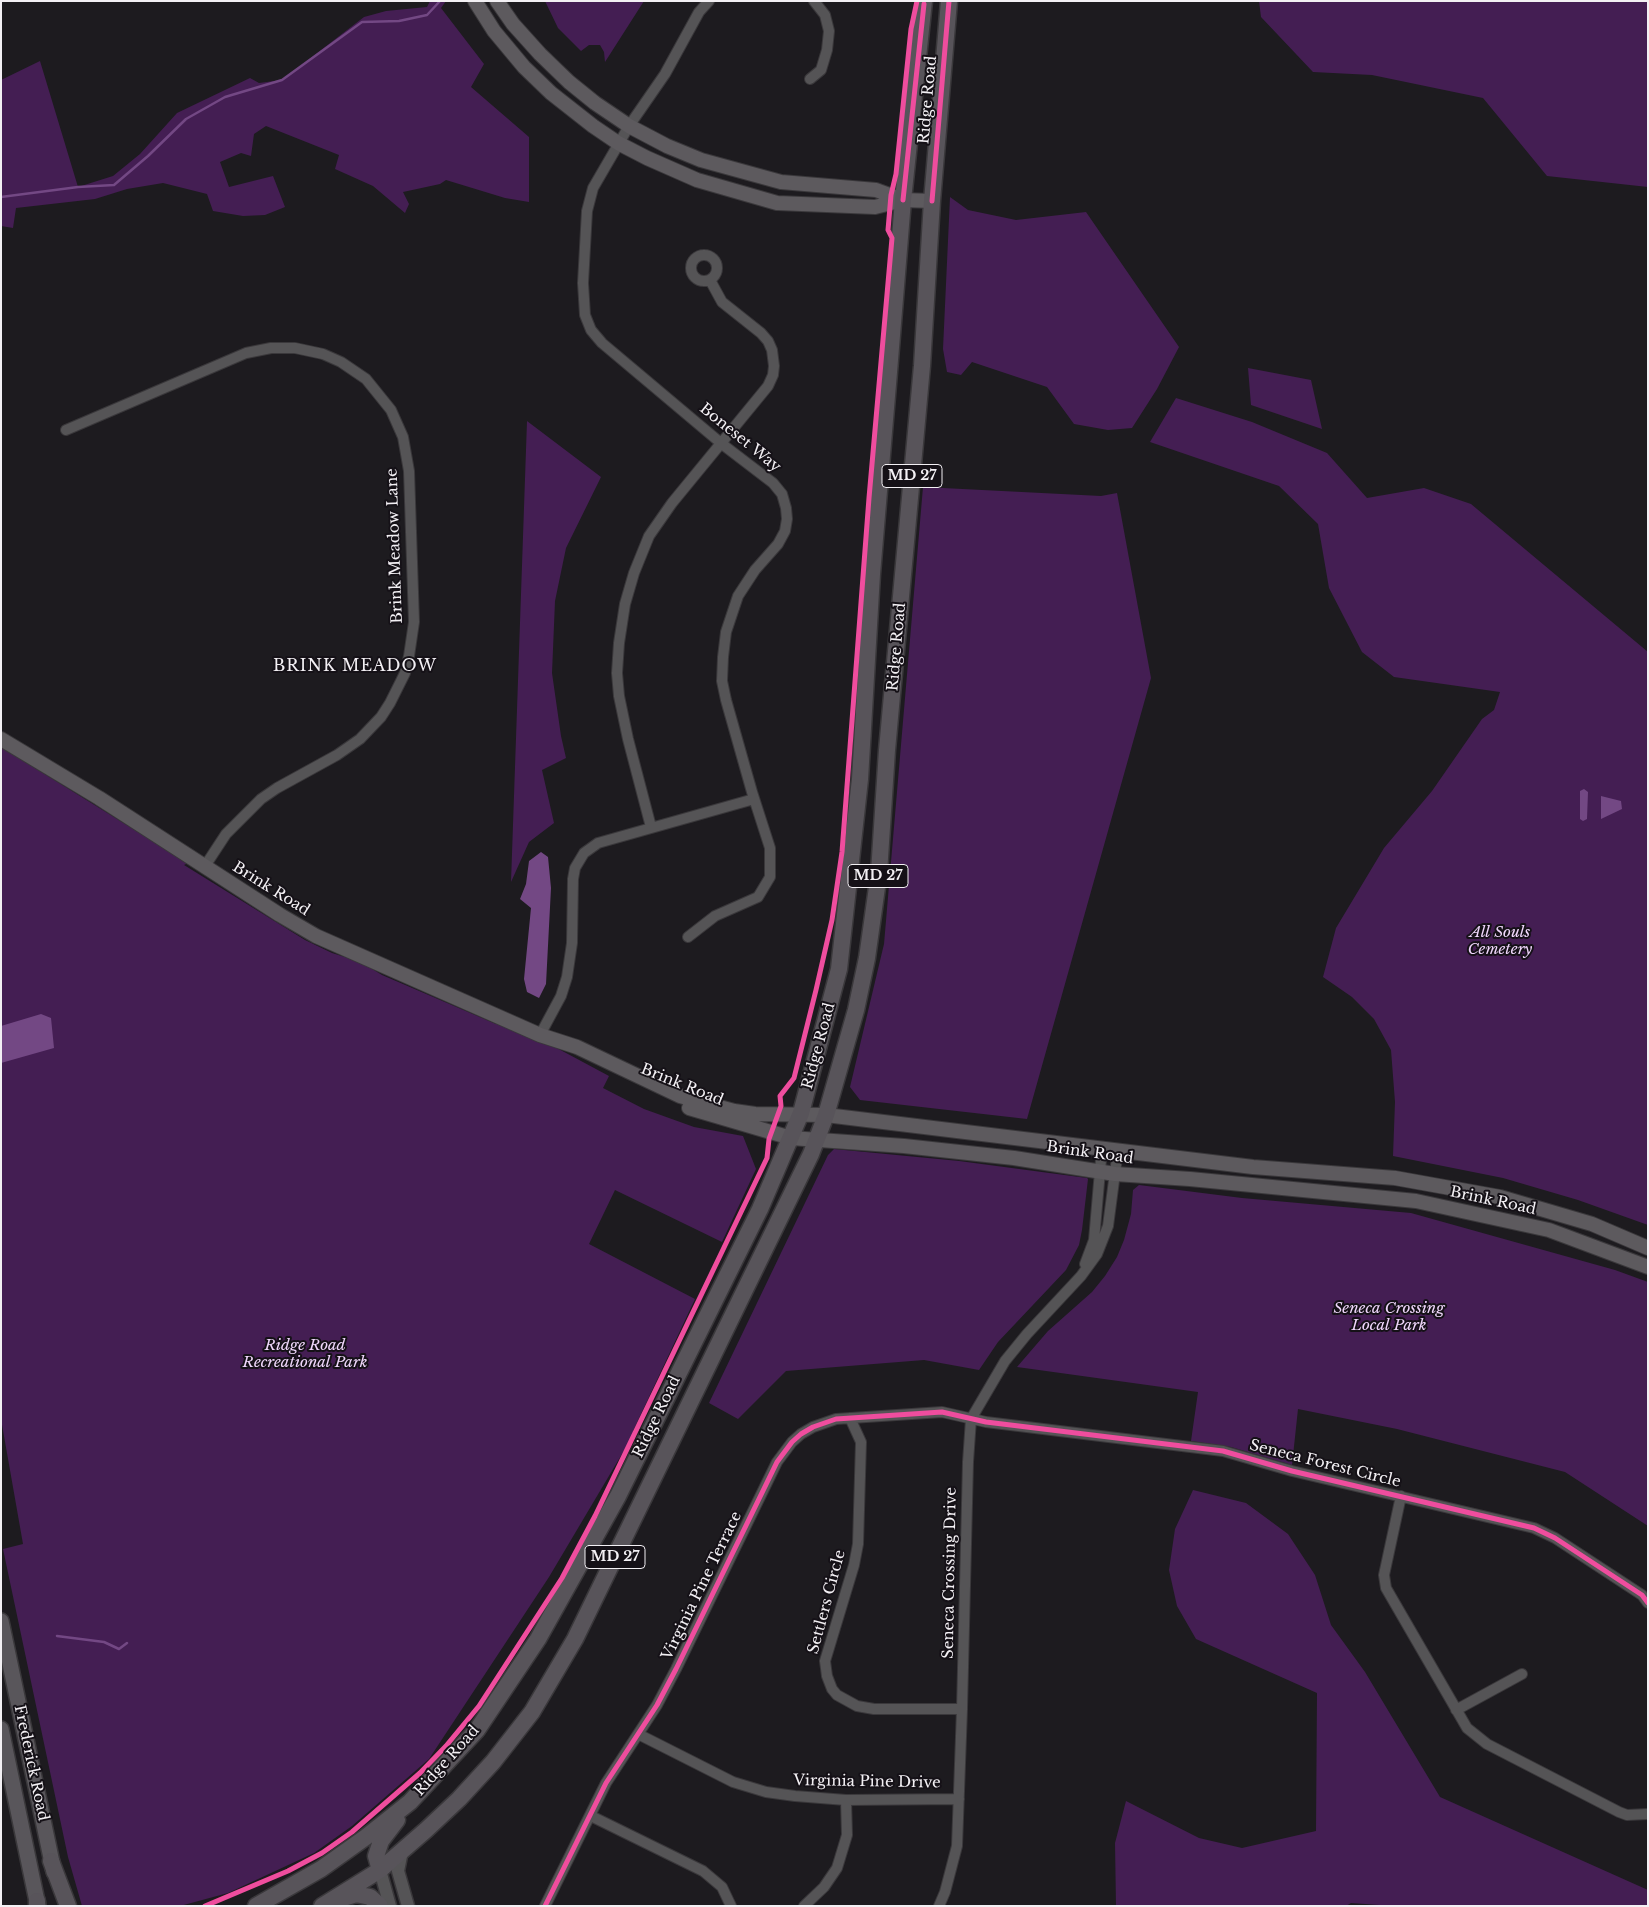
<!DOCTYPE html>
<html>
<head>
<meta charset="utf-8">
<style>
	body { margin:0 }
	#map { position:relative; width:1649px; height:1907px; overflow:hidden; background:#1d1b1f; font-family:"Libre Baskerville",serif }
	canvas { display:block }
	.frame { position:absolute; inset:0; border:2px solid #f3f0f4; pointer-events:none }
</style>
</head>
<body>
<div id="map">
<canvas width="1649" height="1907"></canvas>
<div class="frame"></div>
</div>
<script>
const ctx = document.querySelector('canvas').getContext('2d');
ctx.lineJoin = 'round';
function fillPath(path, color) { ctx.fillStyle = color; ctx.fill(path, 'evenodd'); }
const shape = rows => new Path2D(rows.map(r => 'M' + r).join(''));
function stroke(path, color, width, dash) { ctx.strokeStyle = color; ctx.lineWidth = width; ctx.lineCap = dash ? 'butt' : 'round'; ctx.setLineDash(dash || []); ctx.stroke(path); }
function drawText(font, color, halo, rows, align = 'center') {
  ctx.font = font + ' "Libre Baskerville",serif'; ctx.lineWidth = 4; ctx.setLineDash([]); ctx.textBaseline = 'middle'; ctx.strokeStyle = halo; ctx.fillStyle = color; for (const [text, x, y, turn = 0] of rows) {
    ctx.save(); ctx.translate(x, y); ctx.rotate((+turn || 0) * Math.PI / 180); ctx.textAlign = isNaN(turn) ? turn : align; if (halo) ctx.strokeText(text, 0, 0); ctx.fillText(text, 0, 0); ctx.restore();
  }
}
const green = shape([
	[430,1,446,1,441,8,484,64,471,87,529,137,529,202,505,198,446,180,440,184,403,192,409,204,405,213,373,186,335,169,339,155,266,126,254,134,251,156,241,153,220,162,229,187,273,176,285,207,265,215,243,216,213,211,207,194,163,183,127,189,95,199,16,208,13,228,1,226,1,80,40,61,78,187,113,176,140,154,177,113,250,78,259,83,282,80,364,17,386,11,427,7],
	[545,1,644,1,605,62,604,52,600,45,589,45,581,51,558,28],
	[1259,1,1648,1,1648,187,1547,176,1483,98,1372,75,1313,72,1261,17],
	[950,197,968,210,1016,220,1086,212,1179,347,1157,389,1132,428,1108,430,1074,424,1047,387,972,362,961,375,947,372,943,349],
	[1248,368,1311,380,1322,429,1251,405],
	[1176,398,1252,422,1327,453,1367,498,1424,488,1471,504,1648,652,1648,1225,1578,1200,1503,1178,1393,1156,1395,1102,1391,1050,1374,1019,1352,997,1323,977,1336,928,1384,848,1432,791,1482,719,1494,710,1500,692,1394,677,1362,652,1329,588,1318,524,1279,486,1150,442],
	[527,421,601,477,566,548,555,601,552,673,561,736,566,758,542,770,554,823,529,842,511,882],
	[923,487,1101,496,1117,493,1151,678,1027,1119,860,1100,850,1087,884,944],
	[1,747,188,863,184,865,305,940,332,953,361,962,382,975,496,1024,497,1016,609,1076,603,1088,644,1109,694,1127,743,1136,756,1169,722,1242,615,1190,589,1244,695,1299,633,1431,635,1432,549,1577,429,1759,352,1826,314,1853,228,1893,180,1906,82,1906,68,1857,3,1549,23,1544,1,1419],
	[834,1149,959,1161,1087,1178,1088,1179,1082,1230,1079,1245,1066,1270,998,1342,979,1370,924,1360,786,1371,738,1419,709,1403,828,1155],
	[1139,1185,1242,1198,1411,1213,1615,1270,1648,1282,1648,1526,1565,1472,1397,1429,1298,1409,1292,1465,1231,1447,1191,1441,1198,1392,1017,1367,1048,1331,1092,1292,1105,1276,1117,1257,1124,1240,1131,1214,1133,1190],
	[1193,1490,1246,1503,1288,1534,1315,1575,1331,1625,1365,1672,1440,1797,1648,1890,1648,1906,1393,1906,1351,1903,1346,1906,1116,1906,1115,1843,1126,1801,1199,1838,1242,1848,1316,1831,1317,1693,1196,1639,1177,1606,1169,1570,1175,1529]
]);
const water = shape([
	[1584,789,1588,792,1587,819,1583,821,1580,819,1580,791],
	[1601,796,1621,801,1622,809,1601,819],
	[541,852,548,857,551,888,546,984,539,998,527,992,524,979,531,908,520,899,526,884,529,861],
	[41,1014,51,1018,54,1048,1,1063,1,1026]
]);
const stream = shape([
	[1,197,78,187,114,185,148,156,186,119,225,97,282,80,362,22,399,21,427,15,440,1],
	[57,1636,104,1642,119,1649,127,1643]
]);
const minor = shape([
	[810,79,821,70,827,50,829,31,825,15,814,1],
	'691 268a13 13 0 1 1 26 0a13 13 0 1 1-26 0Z',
	[66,430,246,353,271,348,295,348,323,354,341,362,366,379,391,410,403,437,409,471,414,622,409,656,405,673,390,703,381,717,360,739,337,755,277,788,261,799,226,834,205,866],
	[651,827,628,739,619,696,617,673,619,643,625,604,634,573,649,536,672,503,768,386,773,375,774,366,772,350,768,341,761,333,722,302,710,280],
	[688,937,715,916,758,897,770,877,770,848,752,792,726,700,722,681,723,657,726,632,738,596,755,570,778,544,785,531,787,519,786,508,782,494,773,483,722,444,602,343,591,330,585,315,583,283,587,211,593,188,629,126,665,74,699,12,709,1],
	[540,1035,561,996,567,977,572,943,573,879,575,868,584,853,598,843,754,799],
	[1085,1264,1094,1240,1102,1148],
	[850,1418,861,1442,858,1544,854,1565,825,1661,827,1676,832,1689,837,1695,857,1706,874,1709,962,1709],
	[1401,1496,1384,1575,1386,1588,1467,1728,1487,1744,1619,1812,1627,1815,1648,1814],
	[1456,1710,1522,1674],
	[638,1734,733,1782,766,1792,795,1796,846,1800,959,1799],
	[591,1816,703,1871,722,1887,731,1906],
	[545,1906,606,1783,657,1705,676,1669,777,1462,792,1442,801,1434,813,1427,836,1419,942,1412,986,1422,1223,1451,1292,1471,1534,1528,1555,1538,1642,1595,1648,1603],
	[804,1906,824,1887,837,1868,847,1835,846,1800],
	[939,1906,945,1892,957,1846,962,1709,968,1462,971,1419,1005,1361,1027,1334,1081,1276,1097,1254,1108,1226,1118,1150]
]);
const tertiary = shape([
	[402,1851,398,1871,408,1906],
	[380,1870,390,1906]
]);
const secondary = shape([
	[475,1,494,31,524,67,551,93,593,126,618,143,647,158,697,180,777,203,875,207,903,200],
	[497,1,513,24,540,54,569,82,595,103,629,126,667,146,701,160,781,182,876,190,903,200,932,201],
	[1,739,99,798,280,915,316,936,540,1035,577,1047,680,1096,734,1111,755,1114,826,1115,1253,1167,1395,1178,1500,1197,1592,1224,1648,1248],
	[689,1108,791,1138,904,1146,1014,1158,1115,1174,1190,1179,1416,1201,1549,1230,1648,1267]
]);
const primary = shape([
	[1,1621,54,1872],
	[1,1729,38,1906]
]);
const trunk = shape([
	[51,1861,68,1906],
	[380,1870,376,1856,381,1841,397,1820],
	[340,1899,356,1894,370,1897,380,1906],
	[37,1906,37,1901],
	[256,1906,321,1869,366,1837,410,1802,477,1730,538,1639,618,1496,760,1209,801,1113,839,969,860,779,872,574,889,372,903,200,924,1],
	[322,1906,380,1870,426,1830,459,1799,493,1762,532,1712,575,1639,811,1154,826,1115,856,1010,867,958,879,873,887,750,922,366,932,201,949,1]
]);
const cycleway = shape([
	[903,200,924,4],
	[932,201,949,1],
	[205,1906,288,1871,322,1853,352,1832,420,1773,446,1746,479,1706,562,1578,595,1516,767,1158,769,1139,781,1106,780,1096,794,1078,816,990,832,920,842,852,869,498,892,238,888,230,891,195,896,174,911,29,917,1],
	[545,1906,606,1783,657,1705,676,1669,777,1462,792,1442,801,1434,813,1427,836,1419,942,1412,986,1422,1223,1451,1292,1471,1534,1528,1555,1538,1642,1595,1648,1603]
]);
const shields = [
	[912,476,60],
	[878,876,60],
	[615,1557,60]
];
const shieldNames = [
	["MD 27",912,476],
	["MD 27",878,876],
	["MD 27",615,1557]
];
const streetNames = [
	["Ridge Road",928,100,-85],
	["Boneset Way",740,438,39],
	["Brink Meadow Lane",395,546,-92],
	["Ridge Road",897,647,-85],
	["Brink Road",271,889,32],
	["Ridge Road",819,1046,-75],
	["Brink Road",682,1085,22],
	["Brink Road",1090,1153,8],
	["Brink Road",1493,1201,12],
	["Ridge Road",657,1417,-64],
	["Seneca Forest Circle",1325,1464,14],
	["Seneca Crossing Drive",950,1573,-89],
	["Virginia Pine Terrace",702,1586,-64],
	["Settlers Circle",827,1602,-75],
	["Ridge Road",447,1761,-48],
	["Frederick Road",31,1763,78],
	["Virginia Pine Drive",867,1782,1]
];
const parkNames = [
	["All Souls",1500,933],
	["Cemetery",1500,950],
	["Seneca Crossing",1389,1309],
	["Local Park",1389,1326],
	["Ridge Road",305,1346],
	["Recreational Park",305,1363]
];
const neighbourhoodNames = [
	["BRINK MEADOW",355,666]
];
fillPath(green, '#441e53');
fillPath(water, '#734884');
stroke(stream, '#734884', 2.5);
stroke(minor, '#3a383b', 12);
stroke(tertiary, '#3a383b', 15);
stroke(secondary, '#3a383b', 16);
stroke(primary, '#3a383b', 18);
stroke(trunk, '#3a383b', 19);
stroke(minor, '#555456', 10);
stroke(tertiary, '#555456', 12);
stroke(secondary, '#5d5a5e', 14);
stroke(primary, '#59565b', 15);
stroke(trunk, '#58545a', 16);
stroke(cycleway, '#ef4d9e', 5);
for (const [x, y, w] of shields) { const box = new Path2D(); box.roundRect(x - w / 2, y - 11.5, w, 23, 4); ctx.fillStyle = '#151117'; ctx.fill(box); stroke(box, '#f3f0f4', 1); }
drawText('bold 14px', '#f3f0f4', null, shieldNames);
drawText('15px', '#f3f0f4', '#151117', streetNames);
drawText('italic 15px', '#f0d7fc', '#151117', parkNames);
ctx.letterSpacing = '1px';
drawText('16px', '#f3f0f4', '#151117', neighbourhoodNames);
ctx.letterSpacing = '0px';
</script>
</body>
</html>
